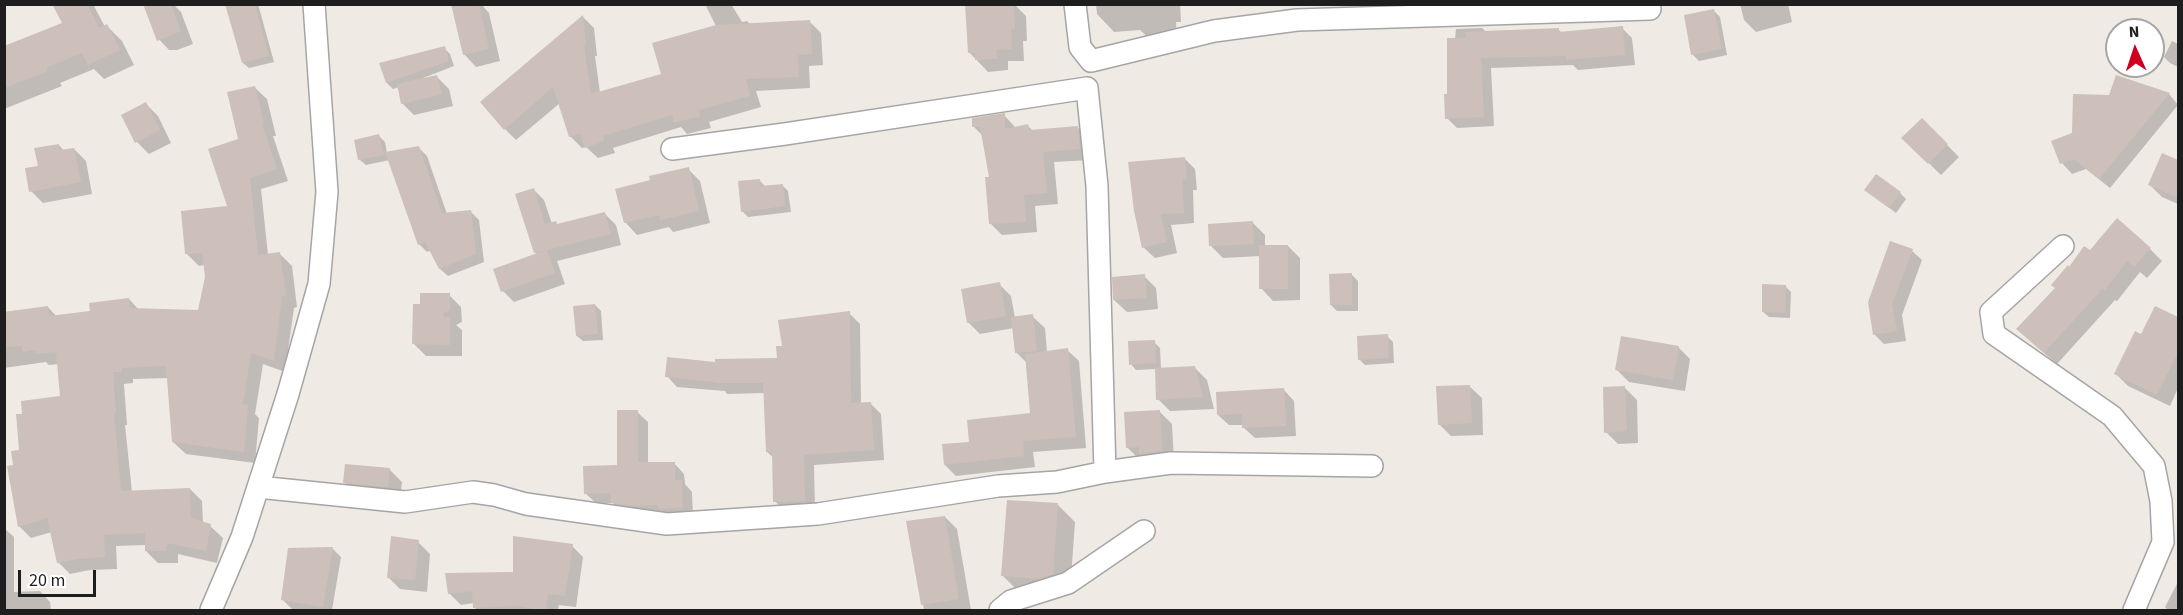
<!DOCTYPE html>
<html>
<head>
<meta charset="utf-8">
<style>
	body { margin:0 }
	#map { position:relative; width:2183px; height:615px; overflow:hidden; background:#f0eae4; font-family:"Source Sans 3",sans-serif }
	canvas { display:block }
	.frame { position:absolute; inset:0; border:6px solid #1e1e1e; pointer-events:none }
	.north { position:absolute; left:2105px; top:18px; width:60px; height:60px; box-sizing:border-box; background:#fff; border:2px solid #a5a5a5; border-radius:50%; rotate:357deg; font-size:16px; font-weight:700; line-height:24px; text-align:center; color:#1e1e1e }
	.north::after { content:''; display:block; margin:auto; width:21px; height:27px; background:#cd001f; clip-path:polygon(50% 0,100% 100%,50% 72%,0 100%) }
	.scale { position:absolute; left:18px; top:570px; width:78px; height:27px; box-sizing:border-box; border:3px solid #1e1e1e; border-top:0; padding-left:8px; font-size:18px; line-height:21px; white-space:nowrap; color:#1e1e1e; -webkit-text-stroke:4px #fff; paint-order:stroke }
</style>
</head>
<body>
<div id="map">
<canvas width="2183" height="615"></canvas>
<div class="frame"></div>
<div class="north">N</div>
<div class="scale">20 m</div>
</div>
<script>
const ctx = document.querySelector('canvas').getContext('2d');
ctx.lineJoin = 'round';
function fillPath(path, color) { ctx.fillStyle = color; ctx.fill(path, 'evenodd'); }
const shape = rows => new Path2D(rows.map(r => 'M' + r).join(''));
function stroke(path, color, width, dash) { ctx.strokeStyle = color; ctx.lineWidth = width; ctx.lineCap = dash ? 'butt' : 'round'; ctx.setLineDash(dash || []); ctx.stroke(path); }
const shadow = shape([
	[54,4,93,4,105,27,107,26,122,41,134,65,104,79,94,69,60,83,62,86,4,109,4,47,64,24],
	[156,4,173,4,181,12,193,44,177,50,169,50,157,37],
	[231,4,258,4,274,62,249,68,243,63],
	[460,4,481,4,489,13,500,61,476,67,464,54],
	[705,4,731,4,742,22,747,21,750,24,809,21,821,33,823,65,809,66,810,88,756,91,761,107,709,122,711,128,687,134,681,127,613,148,615,153,598,158,586,147,582,148,570,136,560,103,516,140,505,129,583,17,594,28,597,56,595,56,600,93,663,75,716,26],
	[992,4,1014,4,1026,16,1027,41,1023,41,1024,61,1008,61,1008,70,988,72,969,52],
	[1096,4,1180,4,1181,22,1176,22,1177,40,1152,41,1140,30,1114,32,1097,14],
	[1740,4,1788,4,1792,22,1756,32,1744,20],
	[1714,11,1720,17,1727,55,1699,61,1693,55],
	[1482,28,1485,31,1558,29,1562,33,1622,28,1632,38,1635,65,1578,70,1573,65,1491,68,1494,126,1457,128,1447,118,1456,29],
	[2172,41,2178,44,2178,67,2170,63,2164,57],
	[444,48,450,54,454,66,423,78,424,80,437,77,449,89,453,106,414,115,402,103,399,87,393,89,387,83,381,64],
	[254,87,267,99,276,136,273,136,288,181,261,189,268,255,280,254,292,266,297,307,294,308,285,372,263,364,255,414,259,418,255,463,186,454,173,442,169,378,133,379,133,383,124,384,127,425,125,425,132,492,190,489,202,501,203,523,210,526,223,538,217,563,178,554,178,563,158,563,146,551,146,545,116,546,117,569,90,570,70,574,58,562,52,532,31,538,19,526,14,466,21,451,24,416,62,398,59,364,49,365,46,362,4,368,4,312,48,307,57,317,92,313,129,299,139,310,200,312,206,277,205,265,199,266,187,254,229,207,239,140],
	[2169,94,2178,105,2110,188,2086,169,2072,174,2062,163,2053,141],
	[146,104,158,116,171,143,149,154,137,142],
	[1004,115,1016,128,1028,126,1033,131,1077,127,1089,139,1091,160,1054,162,1058,204,1035,206,1037,232,1002,235,991,224,991,178,983,136,974,127],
	[1922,120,1959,157,1941,175,1903,138],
	[379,136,385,142,387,153,419,148,427,156,447,214,471,212,479,220,484,262,448,276,440,269,431,250,427,252,419,244,390,160,366,165,360,160],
	[59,145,64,151,74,149,86,161,92,194,43,203,31,191,39,168],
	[2163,155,2178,161,2178,204,2162,197,2150,185],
	[1184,158,1195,169,1197,190,1193,190,1194,223,1171,225,1177,253,1155,258,1143,247],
	[688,169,700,181,710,223,673,232,669,227,637,235,625,222],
	[759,180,765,186,782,185,788,191,791,212,748,217,742,211],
	[533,189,544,200,552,224,558,225,605,214,616,225,621,245,557,261,565,284,514,302,503,291,538,255,535,252],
	[1866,190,1900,193,1906,199,1896,213],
	[1253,223,1265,235,1265,246,1288,246,1300,258,1300,300,1273,301,1261,288,1261,256,1223,258,1211,246],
	[2150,249,2162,261,2147,278,2140,272,2117,301,2115,300,2057,364,2030,341,2057,289,2070,269,2090,252],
	[1912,251,1922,260,1902,315,1906,341,1884,344,1874,334],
	[1352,275,1358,281,1358,311,1337,311,1331,305],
	[1144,276,1156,288,1158,309,1127,312,1114,300],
	[999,284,1011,296,1015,318,1032,316,1045,328,1047,352,1067,350,1079,361,1086,448,1033,452,1035,467,956,476,945,465,971,443,1032,414,1027,363,1016,352,1014,328,980,334,968,322],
	[1785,286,1791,292,1790,318,1769,317,1763,312],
	[449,295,461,307,462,322,456,325,462,330,462,356,426,356,414,344,421,306],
	[595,305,601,311,603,340,583,341,577,336],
	[2156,308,2178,319,2178,388,2170,406,2128,386,2116,374,2142,336],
	[849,313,860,324,861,404,870,403,881,414,884,460,814,465,815,512,785,512,775,501,774,458,767,452,765,393,727,394,725,391,677,387,667,376,716,363,778,360,784,347],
	[1387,336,1393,342,1394,363,1365,365,1359,359],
	[1154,342,1160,348,1161,369,1195,368,1207,380,1214,409,1170,411,1158,399,1156,369,1136,370,1131,364],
	[1678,347,1690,359,1685,391,1629,382,1617,370],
	[1469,386,1482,398,1483,435,1451,436,1439,424],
	[1625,388,1637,400,1638,443,1618,444,1606,432],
	[1284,390,1294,401,1296,436,1255,438,1244,428,1244,425,1229,425,1218,415],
	[637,412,648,422,648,463,674,463,684,474,685,484,692,492,693,518,623,513,613,503,596,503,585,493,618,466],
	[1160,412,1172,424,1174,463,1139,459,1127,447],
	[390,470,402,482,400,499,357,494,344,482],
	[1058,505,1075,522,1070,592,1020,593,1002,575],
	[945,517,957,529,971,610,924,610,908,522],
	[4,528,14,537,14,592,40,591,50,602,51,610,4,610],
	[418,542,430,554,427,592,400,589,388,577],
	[572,546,583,557,576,607,559,605,558,610,477,610,474,607,474,603,461,605,449,593,514,574],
	[332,548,341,557,332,610,292,609,283,600],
	[2178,582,2178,610,2168,610,2165,607]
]);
const building = shape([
	[52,4,87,4,99,28,107,24,120,50,88,65,82,53,46,68,48,71,4,88,4,46,62,23],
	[143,4,171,4,181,31,157,41],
	[225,4,255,4,269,56,242,63],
	[451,4,479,4,489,49,463,55],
	[965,4,1014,4,1015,29,1011,29,1012,49,996,50,997,59,975,60,975,53,968,53],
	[1714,9,1722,49,1691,55,1684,15],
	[583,15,586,44,584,45,591,94,661,74,652,43,716,25,810,20,812,54,798,55,799,77,746,79,750,96,699,110,700,116,674,123,672,115,603,136,604,141,585,148,580,134,569,137,553,87,504,130,480,102],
	[1623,26,1625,55,1566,60,1566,56,1481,58,1484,117,1445,119,1444,94,1447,94,1447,38,1466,38,1465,32,1559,28,1559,32],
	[445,46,449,61,386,83,379,63],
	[437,75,442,94,401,104,397,84],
	[2116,75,2170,93,2099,179,2074,159,2060,164,2051,141,2072,133,2073,94,2109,95],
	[255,86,264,124,262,124,277,169,250,178,258,255,280,252,286,295,282,296,274,361,251,353,243,404,248,405,244,452,172,442,166,366,122,368,122,372,113,372,116,413,114,413,121,491,190,488,191,518,211,524,206,551,167,543,166,551,145,551,145,533,104,535,105,557,77,559,57,563,47,518,18,527,7,466,13,465,11,451,19,450,16,414,22,414,21,401,60,396,56,352,36,354,35,350,22,352,22,346,4,347,4,312,48,306,49,316,90,311,89,303,129,298,130,308,198,310,205,277,202,253,185,254,181,211,227,206,208,149,238,139,227,92],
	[146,102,160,130,135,143,121,115],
	[1005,113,1005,129,1028,124,1029,130,1078,126,1080,149,1043,152,1047,193,1024,195,1026,222,989,224,985,177,989,177,980,127,972,127,972,118],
	[1922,118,1948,144,1928,164,1901,138],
	[379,134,384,155,358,160,354,140],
	[59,144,60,150,74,148,81,182,29,192,25,168,38,166,34,148],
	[419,146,442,213,471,210,476,254,439,269,425,242,418,245,385,152],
	[2162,153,2178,160,2178,198,2148,185],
	[1185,157,1187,179,1182,180,1184,213,1161,214,1167,242,1142,248,1134,211,1128,162],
	[689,167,699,211,660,220,659,215,624,223,615,189,650,180,649,176],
	[1876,174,1901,192,1889,208,1864,190],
	[760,179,761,186,783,184,785,206,741,212,738,181],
	[534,188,545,224,556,221,557,224,605,212,611,234,547,250,555,273,501,292,493,269,546,250,534,253,515,194],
	[2117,218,2151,248,2134,267,2127,261,2105,290,2102,289,2044,353,2016,329,2055,288,2051,285,2068,265,2069,267,2084,246,2090,250],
	[1253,221,1254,244,1209,246,1208,224],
	[1890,241,1913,249,1892,304,1897,331,1873,335,1868,302],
	[1259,245,1288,245,1288,289,1259,289],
	[1352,273,1352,305,1330,305,1329,274],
	[1145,274,1147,298,1113,300,1112,277],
	[1000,282,1006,316,967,323,961,289],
	[1762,284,1786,285,1785,313,1762,312],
	[420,293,450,293,450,310,443,313,444,317,450,317,450,345,412,344,413,304,420,304],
	[595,304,598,334,576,336,573,306],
	[2155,306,2178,317,2178,352,2157,395,2114,374,2135,331,2141,334],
	[850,311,851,403,871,402,874,450,804,455,805,501,773,502,772,452,766,452,763,383,715,383,715,382,665,377,667,357,715,362,715,359,777,358,776,346,782,346,778,320],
	[1033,314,1037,351,1015,353,1011,317],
	[1388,334,1389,358,1358,360,1357,336],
	[1621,336,1679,346,1673,380,1615,370],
	[1155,340,1156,363,1129,365,1128,341],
	[1068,348,1076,437,1023,441,1024,456,944,465,942,444,969,442,967,420,1030,413,1025,354],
	[1195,366,1203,397,1156,400,1155,368],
	[1470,385,1472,423,1438,425,1436,386],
	[1625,386,1627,431,1604,433,1603,387],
	[1284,388,1286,426,1242,428,1242,414,1217,415,1216,392],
	[617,410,638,410,638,462,675,462,675,480,682,480,683,508,658,509,657,505,631,506,611,503,610,493,584,494,583,466,617,465],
	[1160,410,1162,451,1139,454,1139,447,1126,448,1124,412],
	[345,464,390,468,388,487,343,483],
	[1007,500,1058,503,1053,574,1040,579,1001,576],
	[945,516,959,599,921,605,906,521],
	[391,536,419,540,415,580,387,578],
	[513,536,573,544,565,596,548,594,546,610,544,610,516,606,473,608,472,591,448,594,445,573,513,572],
	[333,547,323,607,281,600,288,548]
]);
const street = shape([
	[1075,4,1080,47,1091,61,1214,31,1297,20,1650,9],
	[672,149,785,134,1087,88,1097,186,1105,472],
	[2063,246,1991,312,1994,334,2112,416,2154,466,2161,501,2163,542,2134,610],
	[258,487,405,502,473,492,494,495,526,504,667,524,818,514,998,486,1057,482,1105,472,1171,463,1372,466],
	[211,610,242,537,288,394,319,284,327,192,314,4],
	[1000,610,1011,601,1068,583,1144,531]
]);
fillPath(shadow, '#0003');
fillPath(building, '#cdbfb9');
stroke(street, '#a5a5a5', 24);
stroke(street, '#fff', 21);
</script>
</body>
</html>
